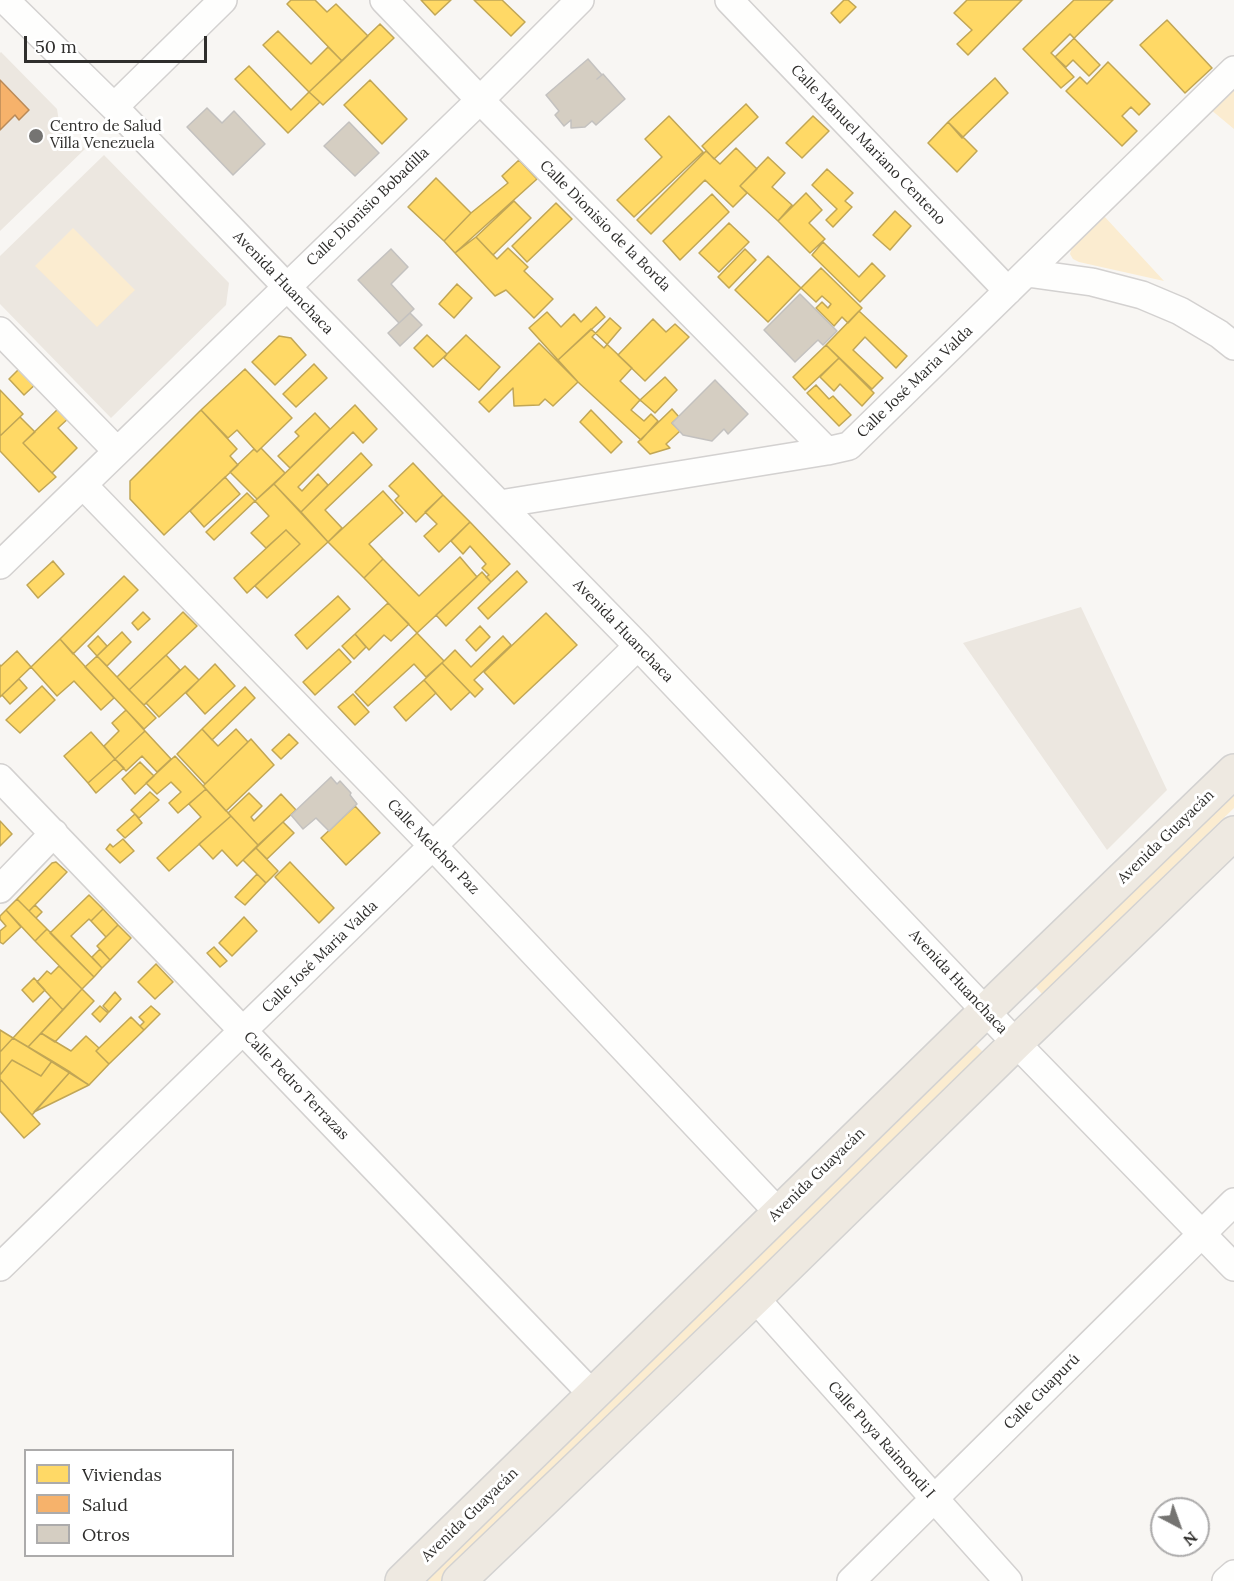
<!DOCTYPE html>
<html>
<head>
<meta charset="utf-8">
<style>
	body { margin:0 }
	#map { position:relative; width:1234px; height:1581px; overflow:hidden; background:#f8f6f3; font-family:Lora,serif }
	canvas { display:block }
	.legend { position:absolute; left:24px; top:1449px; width:210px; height:108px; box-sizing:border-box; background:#fff; border:2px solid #acabab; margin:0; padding:8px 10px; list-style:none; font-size:18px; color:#2f2e2c }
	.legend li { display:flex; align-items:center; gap:12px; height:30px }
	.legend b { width:30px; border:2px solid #acabab }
	.north { position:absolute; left:1150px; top:1497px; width:60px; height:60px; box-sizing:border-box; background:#fff; border:2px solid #acabab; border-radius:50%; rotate:139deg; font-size:16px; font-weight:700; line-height:24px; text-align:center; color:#2f2e2c }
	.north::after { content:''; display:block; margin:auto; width:21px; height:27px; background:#757472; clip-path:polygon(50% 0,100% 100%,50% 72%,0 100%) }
	.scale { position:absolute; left:24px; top:36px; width:183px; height:27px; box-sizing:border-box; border:3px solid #2f2e2c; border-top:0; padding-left:8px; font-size:18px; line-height:21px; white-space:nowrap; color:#2f2e2c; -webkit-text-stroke:4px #fff; paint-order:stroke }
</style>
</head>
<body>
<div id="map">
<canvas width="1234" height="1581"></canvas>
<ul class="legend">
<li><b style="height:16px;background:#ffd966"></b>Viviendas</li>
<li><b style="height:16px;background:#f6b26b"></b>Salud</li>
<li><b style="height:16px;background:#d5cec2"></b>Otros</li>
</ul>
<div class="north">N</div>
<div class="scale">50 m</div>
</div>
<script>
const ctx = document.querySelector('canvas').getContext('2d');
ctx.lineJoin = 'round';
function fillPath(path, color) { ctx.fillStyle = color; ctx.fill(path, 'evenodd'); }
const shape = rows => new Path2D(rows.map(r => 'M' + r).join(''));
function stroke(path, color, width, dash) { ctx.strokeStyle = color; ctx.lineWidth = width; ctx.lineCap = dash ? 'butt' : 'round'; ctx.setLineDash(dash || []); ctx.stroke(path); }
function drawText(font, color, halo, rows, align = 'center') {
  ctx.font = font + ' Lora,serif'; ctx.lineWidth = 6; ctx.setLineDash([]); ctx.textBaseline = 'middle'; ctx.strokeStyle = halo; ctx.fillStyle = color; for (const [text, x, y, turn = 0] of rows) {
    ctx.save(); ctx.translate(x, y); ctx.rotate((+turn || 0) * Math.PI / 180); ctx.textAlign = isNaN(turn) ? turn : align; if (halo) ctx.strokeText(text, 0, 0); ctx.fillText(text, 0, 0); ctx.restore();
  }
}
const built = shape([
	[1,52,57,109,59,122,85,149,0,231,0,53],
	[104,155,229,283,226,305,111,418,0,304,0,256],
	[1081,607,1167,790,1107,850,963,643]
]);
const green = shape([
	[1234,86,1234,129,1210,109],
	[1104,216,1164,281,1079,262,1073,259,1070,254,1072,246],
	[73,228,135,290,97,327,35,266],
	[1234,792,1234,808,1042,994,1034,985],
	[976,1045,983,1052,442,1581,427,1581]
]);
const homes = shape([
	[291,0,315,0,327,12,336,4,368,36,342,61,287,4,291,0],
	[421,0,451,0,435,15,421,0],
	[474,0,502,0,525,22,511,36,474,0],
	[844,0,848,0,856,7,840,23,831,13,844,0],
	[967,0,1022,0,968,55,957,44,972,30,954,13,967,0],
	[1074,0,1113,0,1055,57,1074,77,1061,88,1023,49,1074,0],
	[1167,20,1212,68,1185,93,1140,45,1167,20],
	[380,24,394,38,323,105,309,92,380,24],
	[278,31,311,64,328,47,342,61,309,92,263,45,278,31],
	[1070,34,1100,65,1089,76,1073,60,1066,67,1051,53,1070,34],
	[1108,62,1150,104,1139,115,1131,107,1122,116,1137,131,1122,146,1066,91,1080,77,1087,84,1108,62],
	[249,66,291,110,309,92,320,102,288,133,235,79,249,66],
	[995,78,1008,93,962,138,948,122,995,78],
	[370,80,407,119,382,144,344,105,370,80],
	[746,104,758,117,714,159,702,146,746,104],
	[669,116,703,152,634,217,617,200,662,157,645,139,669,116],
	[813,116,829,131,802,158,786,143,813,116],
	[948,122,977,151,957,172,928,143,948,122],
	[736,148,757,169,740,186,747,193,733,207,705,180,651,234,637,220,706,151,720,164,736,148],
	[768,157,785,173,772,187,792,205,778,221,740,186,768,157],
	[519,160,537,179,455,253,444,241,471,213,508,183,502,176,519,160],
	[827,169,853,193,845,201,852,207,833,227,826,220,837,209,812,185,827,169],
	[436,178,471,213,444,241,408,207,436,178],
	[806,193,822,210,809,223,825,239,810,253,778,221,806,193],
	[712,194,729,212,680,260,663,241,712,194],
	[514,201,531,218,493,255,476,237,514,201],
	[556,203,572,219,527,262,512,246,556,203],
	[895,211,911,226,890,250,873,235,895,211],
	[729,223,749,242,719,272,699,253,729,223],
	[476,237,497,259,508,248,528,267,524,271,553,299,534,318,506,290,495,296,455,253,476,237],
	[823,242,859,277,872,263,885,276,860,302,812,255,823,242],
	[745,249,756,260,729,288,718,277,745,249],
	[768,256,801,288,768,322,735,290,768,256],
	[821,268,862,308,848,323,842,317,834,326,816,308,822,302,828,308,831,304,822,296,816,302,801,288,821,268],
	[457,284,472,298,454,318,439,304,457,284],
	[596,307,605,317,558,360,529,328,547,312,561,327,574,314,581,322,596,307],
	[859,311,907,356,896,368,865,337,853,350,883,378,872,389,826,345,859,311],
	[610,318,621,328,604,348,592,337,610,318],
	[653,319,666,332,675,324,689,337,645,381,618,355,653,319],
	[591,329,632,368,620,381,640,400,631,410,644,421,651,414,658,421,641,440,578,382,558,360,591,329],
	[427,335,447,354,433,367,414,348,427,335],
	[466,335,500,367,479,390,444,358,447,354,466,335],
	[279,336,291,338,306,355,275,385,252,362,279,336],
	[539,343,578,382,553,406,545,399,539,405,514,406,513,388,489,412,479,402,539,343],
	[826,345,839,358,805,390,793,377,826,345],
	[839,358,874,393,862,406,840,384,834,391,820,377,839,358],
	[314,364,327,378,296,407,283,394,314,364],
	[23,365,39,381,24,395,9,379,23,365],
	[245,369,292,418,257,452,237,430,228,438,201,410,245,369],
	[665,377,677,390,655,413,640,400,665,377],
	[816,385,829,399,833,396,851,415,839,426,807,393,816,385],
	[0,390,23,414,0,436,0,390],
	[62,405,72,415,58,428,77,448,52,473,23,443,62,405],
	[355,405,377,429,363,443,353,432,298,487,302,491,318,474,328,485,301,512,274,484,355,405],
	[672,409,679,417,672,423,680,431,666,444,670,448,650,454,638,442,672,409],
	[201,410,237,449,230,456,238,465,164,535,130,499,130,481,201,410],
	[591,410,622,442,611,453,580,422,591,410],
	[315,413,330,429,290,468,278,456,299,436,295,432,315,413],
	[20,417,35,432,23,443,56,477,39,492,0,451,0,436,20,417],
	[261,448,285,473,257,499,230,472,254,449,257,452,261,448],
	[361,453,372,465,325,510,342,528,328,542,301,512,361,453],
	[413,463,443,495,416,522,395,500,399,496,389,486,413,463],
	[225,477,240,494,204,527,190,511,225,477],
	[274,484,328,542,267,598,255,586,300,544,286,530,266,548,251,533,269,516,255,501,274,484],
	[383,491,403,513,369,544,383,559,364,578,328,542,383,491],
	[247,493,255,501,214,540,206,532,247,493],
	[443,495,470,522,439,552,424,536,437,524,425,512,443,495],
	[470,522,510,564,491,582,486,577,489,575,482,568,486,564,470,546,463,554,451,541,470,522],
	[286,530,300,544,247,593,234,578,286,530],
	[460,557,477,577,417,633,364,578,383,559,419,596,460,557],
	[53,561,64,574,38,598,27,585,53,561],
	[517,571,527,582,488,619,478,608,517,571],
	[482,572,491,582,446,626,436,615,482,572],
	[124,576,138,590,73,654,60,639,124,576],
	[338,596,350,609,307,649,295,635,338,596],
	[388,603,409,624,391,641,384,635,369,650,355,634,388,603],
	[143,612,150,619,138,630,132,623,143,612],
	[183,612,197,626,129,690,117,677,183,612],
	[546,613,577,645,514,704,484,672,546,613],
	[480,626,490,637,476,651,466,640,480,626],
	[122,632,131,642,107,666,97,656,122,632],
	[417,633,444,661,426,677,414,664,368,706,355,692,417,633],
	[355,634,366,647,354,659,342,646,355,634],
	[98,636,107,646,97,656,88,646,98,636],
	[503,636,511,645,474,680,483,689,475,697,442,663,455,650,471,667,503,636],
	[60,639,114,698,101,710,74,681,57,696,31,667,60,639],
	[339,649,351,662,315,695,303,682,339,649],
	[17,651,31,667,0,697,0,665,1,666,17,651],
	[166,655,180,670,144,705,129,690,166,655],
	[97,656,156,718,144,729,85,667,97,656],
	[442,663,470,692,451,710,424,680,442,663],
	[215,664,235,686,205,714,186,693,215,664],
	[185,666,199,680,159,717,146,703,185,666],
	[19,679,27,688,10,704,2,695,19,679],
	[424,680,436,693,406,721,394,707,424,680],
	[42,686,55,700,20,733,6,720,42,686],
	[245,687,255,698,212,740,202,729,245,687],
	[353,694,369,712,355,725,338,707,353,694],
	[126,710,145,731,115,759,104,746,119,731,112,723,126,710],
	[202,729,218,746,236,729,248,742,205,784,177,754,202,729],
	[145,731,171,759,157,772,142,756,126,771,115,759,145,731],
	[91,732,115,759,88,783,64,756,91,732],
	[289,734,298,743,281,759,272,750,289,734],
	[251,739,274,765,226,811,203,786,251,739],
	[175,756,206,789,178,813,169,803,181,792,171,782,157,794,146,783,175,756],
	[115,759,124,768,96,793,88,783,115,759],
	[140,762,154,776,135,794,122,779,140,762],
	[206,789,231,816,169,871,157,858,201,817,189,804,206,789],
	[150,792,159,800,139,818,131,810,150,792],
	[249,793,262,806,251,817,254,821,281,794,296,810,258,845,228,813,249,793],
	[355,806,380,833,346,865,321,838,355,806],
	[135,814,142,823,125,838,117,830,135,814],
	[231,816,258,845,237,866,222,850,213,859,199,844,231,816],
	[0,821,12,834,0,846,0,821],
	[283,822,294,833,267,859,256,848,283,822],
	[123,839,134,851,120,863,106,849,110,844,113,847,123,839],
	[256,848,278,871,266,883,243,860,256,848],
	[56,862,67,872,29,911,17,899,52,863,56,862],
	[290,862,334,908,319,923,275,877,290,862],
	[257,874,266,883,245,905,235,897,257,874],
	[89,895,103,909,91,921,89,919,71,936,102,968,94,977,50,933,89,895],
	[17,899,47,929,35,941,6,910,17,899],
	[35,905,42,912,36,918,29,911,35,905],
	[103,909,118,925,106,937,91,921,103,909],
	[6,910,21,927,3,944,0,942,0,931,6,926,0,919,0,916,6,910],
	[244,917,257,931,232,956,219,943,244,917],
	[118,925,131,938,110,960,97,946,118,925],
	[47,929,94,977,82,989,35,941,47,929],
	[214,947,227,961,220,967,207,953,214,947],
	[100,949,110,960,102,968,92,957,100,949],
	[156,964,173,982,155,999,138,982,156,964],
	[59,966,82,989,63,1010,37,982,47,971,51,974,59,966],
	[34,978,45,990,33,1002,22,990,34,978],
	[82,989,94,1001,55,1042,41,1033,82,989],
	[115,992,121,999,109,1012,103,1006,115,992],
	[51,997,63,1010,28,1047,13,1038,51,997],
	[100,1006,108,1013,100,1022,92,1014,100,1006],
	[151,1006,160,1014,144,1030,140,1026,144,1022,139,1017,151,1006],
	[131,1017,144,1030,109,1064,96,1051,131,1017],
	[0,1030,13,1038,0,1052,0,1030],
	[41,1033,71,1051,86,1036,99,1048,96,1051,109,1064,89,1085,28,1047,41,1033],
	[13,1038,52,1061,41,1076,12,1060,0,1075,0,1052,13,1038],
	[12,1060,41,1076,52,1061,70,1072,32,1115,0,1079,0,1075,12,1060],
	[70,1072,89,1085,34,1112,70,1072],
	[0,1079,40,1124,24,1138,0,1111,0,1079]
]);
const health = shape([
	[0,80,29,110,19,120,15,115,0,130,0,80]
]);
const building = shape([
	[588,59,602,75,597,79,603,74,625,99,596,125,592,121,585,127,571,128,571,120,564,126,555,115,559,111,546,95,588,59],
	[207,108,222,123,234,111,265,144,233,175,187,127,207,108],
	[349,122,379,153,355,176,324,146,349,122],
	[391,249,408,267,391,284,414,309,399,323,358,280,391,249],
	[800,294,837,331,823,345,818,340,795,362,764,330,800,294],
	[410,313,422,325,400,346,388,333,410,313],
	[715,380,748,414,728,434,724,429,712,441,683,435,672,423,715,380],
	[331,777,337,784,340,781,351,793,350,795,357,804,329,831,316,818,303,829,291,815,331,777]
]);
const minor = shape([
	[5,0,114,107,286,286,638,646,1016,1043,1234,1267],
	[384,0,480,100,827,451],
	[729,0,1008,291],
	[114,107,223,0],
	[1027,273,1092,282,1142,295,1180,311,1219,334,1234,346],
	[0,331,116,450],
	[83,485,433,846,779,1213],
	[500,504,827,451,849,446,1234,70],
	[0,565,480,100,580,0],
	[0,778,593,1395],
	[0,889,54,833],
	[0,1267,638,646],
	[755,1298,1008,1581],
	[851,1581,1234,1202],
	[1226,1581,1234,1574]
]);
const major = shape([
	[402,1581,1005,992,1234,771],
	[459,1581,755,1298,1016,1043,1234,833]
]);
const markers = [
	[36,136,8,"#757472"]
];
const poiNames = [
	["Centro de Salud",50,127],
	["Villa Venezuela",50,144]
];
const streetNames = [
	["Calle Manuel Mariano Centeno",868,145,46],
	["Calle Dionisio Bobadilla",368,207,-44],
	["Calle Dionisio de la Borda",605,226,45],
	["Avenida Huanchaca",283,283,46],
	["Calle José Maria Valda",915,382,-44],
	["Avenida Huanchaca",623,631,46],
	["Avenida Guayacán",1166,837,-44],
	["Calle Melchor Paz",433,847,46],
	["Calle José Maria Valda",320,957,-44],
	["Avenida Huanchaca",958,982,47],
	["Calle Pedro Terrazas",296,1086,46],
	["Avenida Guayacán",817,1175,-44],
	["Calle Guapurú",1042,1392,-45],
	["Calle Puya Raimondi I",881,1440,48],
	["Avenida Guayacán",470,1515,-44]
];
fillPath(built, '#ece7e0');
fillPath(green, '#fbecd0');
fillPath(homes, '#ffd966');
stroke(homes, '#c1a655', 1.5);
fillPath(health, '#f6b26b');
stroke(health, '#ba8a58', 1.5);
fillPath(building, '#d5cec2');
stroke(building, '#c3c1bf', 1.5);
stroke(minor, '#d3d1d0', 30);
stroke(major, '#d3d2d1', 36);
stroke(minor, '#fefefd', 27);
stroke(major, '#eee9e1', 33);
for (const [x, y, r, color] of markers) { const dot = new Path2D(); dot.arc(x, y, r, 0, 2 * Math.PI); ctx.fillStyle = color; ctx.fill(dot); stroke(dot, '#fff', 2); }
drawText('15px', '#2f2e2c', '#fff', poiNames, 'left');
drawText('15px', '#2f2e2c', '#fff', streetNames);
</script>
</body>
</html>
